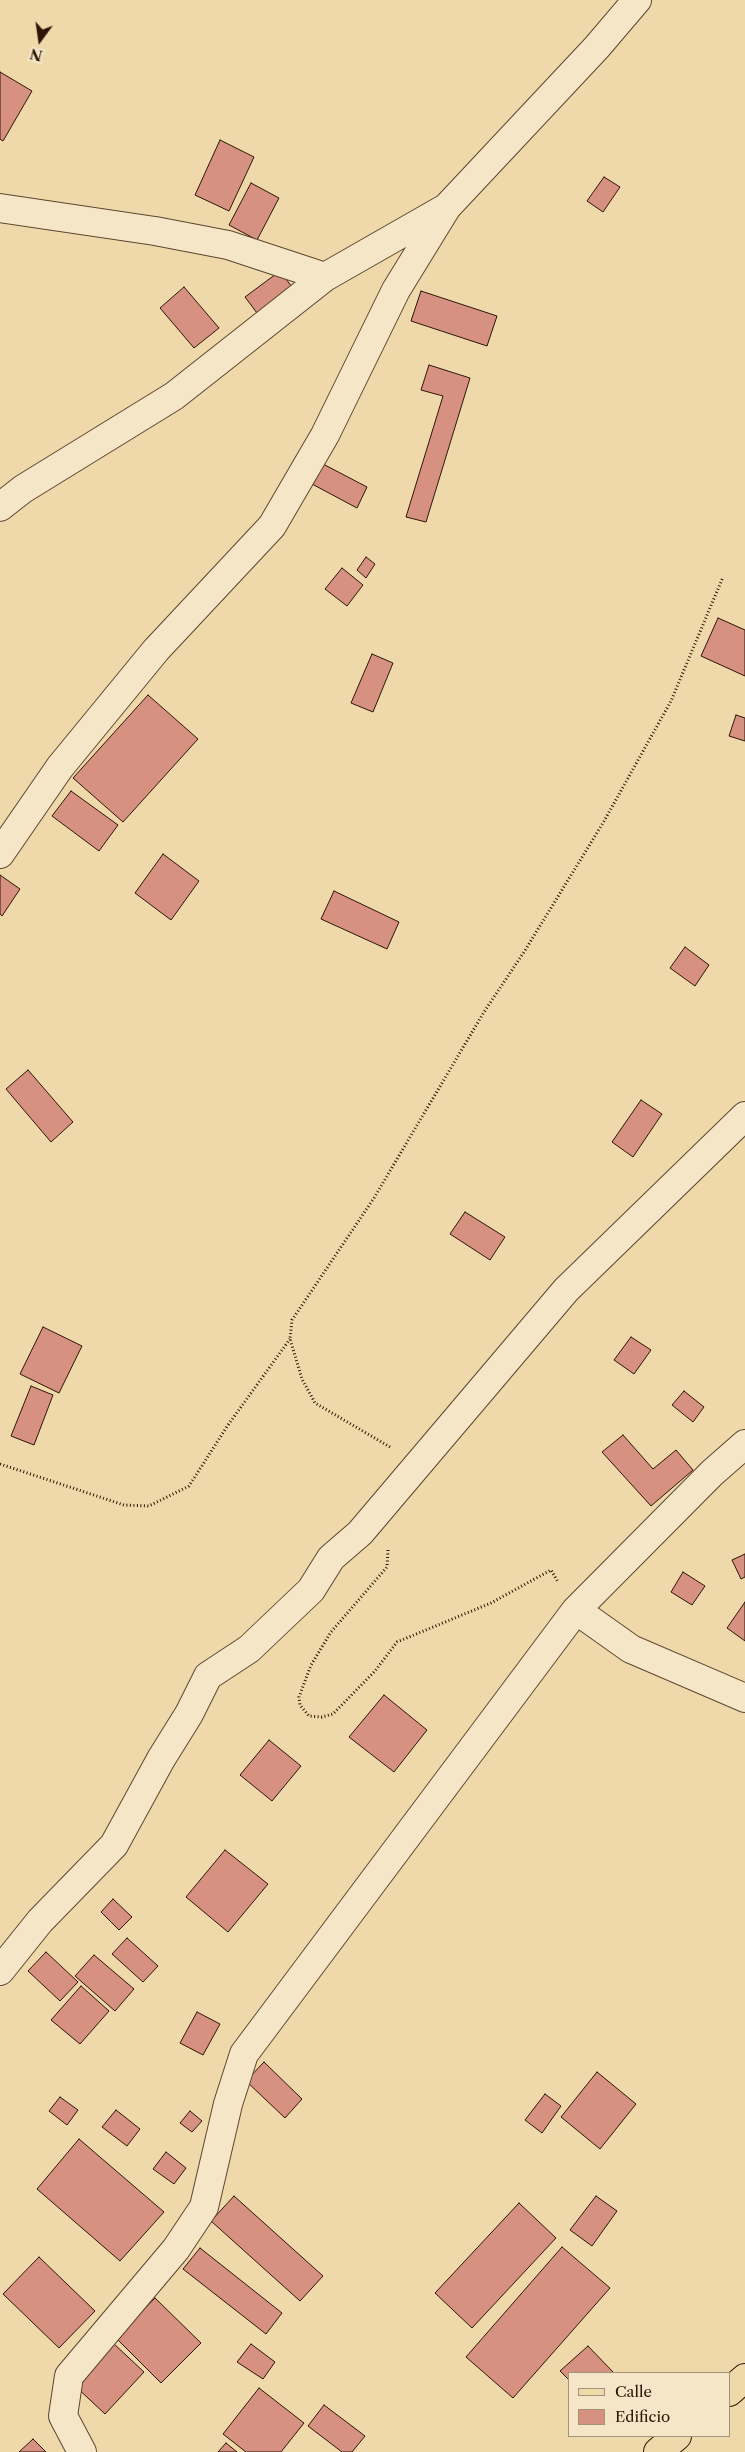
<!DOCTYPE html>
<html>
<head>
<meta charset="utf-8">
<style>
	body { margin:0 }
	#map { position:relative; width:745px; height:2452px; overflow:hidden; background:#efd9aa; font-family:"Libre Caslon Text",serif }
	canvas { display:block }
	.legend { position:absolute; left:568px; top:2372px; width:162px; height:65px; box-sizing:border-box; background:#f5e6c8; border:1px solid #a5927a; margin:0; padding:6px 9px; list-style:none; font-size:15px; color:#2e1506 }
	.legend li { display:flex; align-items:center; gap:10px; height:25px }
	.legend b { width:25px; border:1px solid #a5927a }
	.north { position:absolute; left:15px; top:15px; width:50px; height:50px; -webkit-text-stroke:4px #f5e6c8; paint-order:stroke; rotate:194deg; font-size:14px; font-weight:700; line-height:20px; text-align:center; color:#2e1506 }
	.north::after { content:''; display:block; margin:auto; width:18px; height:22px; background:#2e1506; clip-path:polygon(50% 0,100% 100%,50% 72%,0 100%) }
</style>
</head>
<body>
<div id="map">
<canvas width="745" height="2452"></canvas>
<ul class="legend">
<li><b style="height:6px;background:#efd9aa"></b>Calle</li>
<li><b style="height:14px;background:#d69181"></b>Edificio</li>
</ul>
<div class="north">N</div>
</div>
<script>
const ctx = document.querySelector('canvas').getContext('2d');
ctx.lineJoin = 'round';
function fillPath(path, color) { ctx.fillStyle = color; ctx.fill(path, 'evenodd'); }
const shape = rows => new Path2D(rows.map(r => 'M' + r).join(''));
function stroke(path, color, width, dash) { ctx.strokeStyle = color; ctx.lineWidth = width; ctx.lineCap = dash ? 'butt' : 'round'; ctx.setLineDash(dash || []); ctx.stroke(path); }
const building = shape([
	[0,72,32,91,3,141,0,139,0,72],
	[220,140,254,157,229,211,195,195,220,140],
	[604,177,620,187,603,212,587,201,604,177],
	[251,183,279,198,257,240,229,225,251,183],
	[280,271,292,287,257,313,245,297,280,271],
	[184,287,219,328,194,348,160,308,184,287],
	[421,291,497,316,487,346,411,321,421,291],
	[429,365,470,378,426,522,406,517,443,396,421,390,429,365],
	[323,464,367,487,357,508,312,484,323,464],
	[366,557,375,564,366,578,357,570,366,557],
	[342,568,363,585,347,606,325,589,342,568],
	[718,618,745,630,745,676,701,656,718,618],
	[372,654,393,663,373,712,351,703,372,654],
	[148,695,198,739,123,822,73,778,148,695],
	[736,715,745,718,745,741,729,736,736,715],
	[71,791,118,825,99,851,52,816,71,791],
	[163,854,199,881,171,920,135,893,163,854],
	[0,875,20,889,2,916,0,914,0,875],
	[334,891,399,922,387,949,321,919,334,891],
	[685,947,709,965,695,986,670,968,685,947],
	[28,1070,73,1122,51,1142,6,1089,28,1070],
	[641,1100,662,1114,633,1157,612,1142,641,1100],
	[465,1212,505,1237,490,1260,450,1234,465,1212],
	[43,1327,82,1346,59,1393,20,1374,43,1327],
	[631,1337,651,1350,634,1374,614,1360,631,1337],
	[31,1386,53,1395,34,1445,11,1436,31,1386],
	[684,1391,704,1407,693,1422,672,1405,684,1391],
	[623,1435,653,1469,676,1450,693,1470,651,1506,602,1452,623,1435],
	[745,1554,745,1577,741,1579,732,1560,745,1554],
	[683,1572,705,1586,692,1605,671,1592,683,1572],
	[745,1602,745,1641,727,1628,745,1602],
	[384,1695,427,1730,394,1772,349,1737,384,1695],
	[269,1740,301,1766,272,1801,240,1775,269,1740],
	[225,1850,268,1884,228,1932,186,1897,225,1850],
	[113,1899,132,1917,119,1930,101,1912,113,1899],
	[127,1938,158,1966,143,1982,112,1954,127,1938],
	[46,1952,78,1982,60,2001,28,1971,46,1952],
	[94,1955,134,1989,115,2011,75,1976,94,1955],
	[81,1986,109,2011,80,2044,51,2020,81,1986],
	[197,2012,220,2024,203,2055,180,2043,197,2012],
	[264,2062,302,2099,285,2118,246,2081,264,2062],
	[597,2072,636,2104,600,2149,561,2117,597,2072],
	[545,2094,561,2106,542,2133,525,2120,545,2094],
	[60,2097,78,2110,67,2125,49,2111,60,2097],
	[116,2110,140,2129,127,2146,102,2127,116,2110],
	[190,2111,202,2121,192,2132,180,2123,190,2111],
	[79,2139,164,2212,120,2261,37,2189,79,2139],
	[166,2152,186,2168,174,2184,153,2169,166,2152],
	[234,2196,323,2276,300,2301,211,2221,234,2196],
	[596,2196,617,2211,592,2246,570,2230,596,2196],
	[519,2203,556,2238,472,2328,435,2293,519,2203],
	[562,2247,610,2288,513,2398,466,2357,562,2247],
	[200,2248,282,2313,266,2334,183,2269,200,2248],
	[39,2257,95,2311,59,2348,3,2294,39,2257],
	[155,2298,201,2343,161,2383,116,2338,155,2298],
	[113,2343,144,2372,105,2414,73,2384,113,2343],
	[251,2344,275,2362,263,2379,237,2362,251,2344],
	[588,2346,614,2373,569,2373,569,2380,560,2371,588,2346],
	[259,2388,304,2423,281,2452,246,2452,223,2434,259,2388],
	[324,2405,365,2436,352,2452,342,2452,308,2426,324,2405],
	[33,2439,46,2452,19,2452,33,2439],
	[226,2443,237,2452,218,2452,226,2443]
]);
const path = shape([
	[390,1447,315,1403,302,1379,290,1339,292,1320,374,1198,484,1012,524,952,603,823,671,701,723,577],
	[0,1464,124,1505,149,1506,189,1486,228,1425,290,1339],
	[388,1550,387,1567,331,1632,311,1665,299,1697,300,1705,309,1716,322,1717,333,1714,375,1671,397,1642,491,1603,551,1570,558,1582]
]);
const minor = shape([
	[0,208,155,231,228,245,325,277],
	[0,507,23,489,174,396,325,277,444,209],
	[0,854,60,767,156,650,272,526,325,435,396,290,447,207,597,47,637,0],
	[576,1610,631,1649,745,1698],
	[0,1971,40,1921,114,1845,161,1759,189,1714,208,1676,249,1649,311,1590,331,1558,360,1533,566,1290,745,1116],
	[82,2452,63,2416,69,2376,176,2249,204,2207,228,2104,244,2054,576,1610,712,1473,745,1444]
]);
const major = shape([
	[729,2392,745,2378],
	[658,2452,677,2436]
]);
fillPath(building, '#d69181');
stroke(building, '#2e1506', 1);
stroke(minor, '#5e462f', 30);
stroke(major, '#2e1506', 30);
stroke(path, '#2e1506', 3, [1, 2.5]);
stroke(minor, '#f5e6c8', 28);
stroke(major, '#efd9aa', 28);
</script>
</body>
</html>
